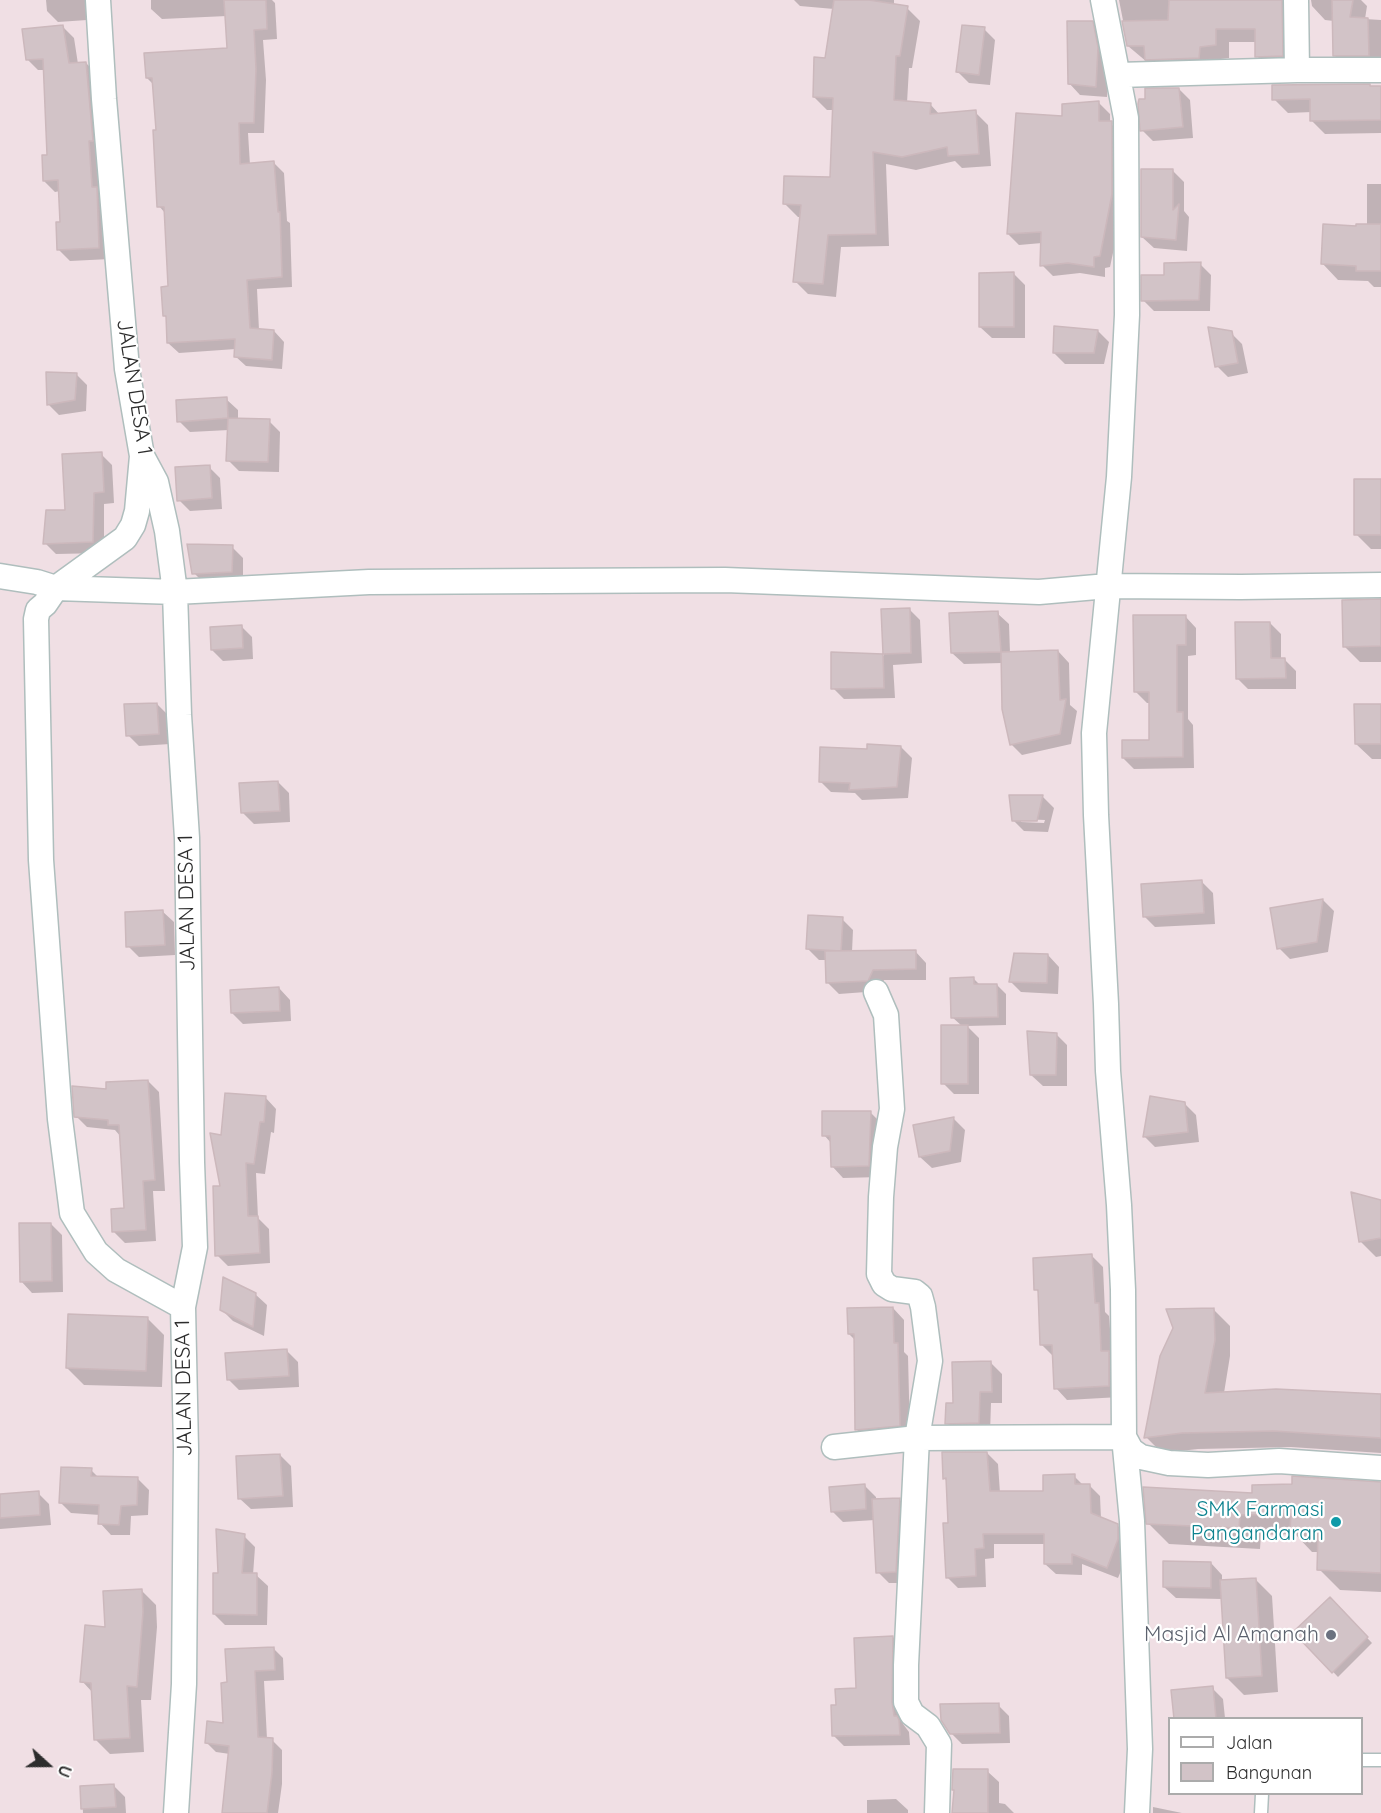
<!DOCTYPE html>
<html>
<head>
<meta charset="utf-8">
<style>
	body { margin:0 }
	#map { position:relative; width:1381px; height:1813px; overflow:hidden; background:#f0dfe4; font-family:Quicksand,sans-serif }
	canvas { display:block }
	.legend { position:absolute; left:1168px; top:1717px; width:195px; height:78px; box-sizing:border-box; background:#fff; border:2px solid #ababab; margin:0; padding:8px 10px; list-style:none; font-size:18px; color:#2d2d2d }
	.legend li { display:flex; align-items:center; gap:12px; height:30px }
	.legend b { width:30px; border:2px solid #ababab }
	.north { position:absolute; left:18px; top:1735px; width:60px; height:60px; -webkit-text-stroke:4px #fff; paint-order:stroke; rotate:111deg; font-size:16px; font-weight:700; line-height:24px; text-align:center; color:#2d2d2d }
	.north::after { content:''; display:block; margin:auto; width:21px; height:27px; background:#2d2d2d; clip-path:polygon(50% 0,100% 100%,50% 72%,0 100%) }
</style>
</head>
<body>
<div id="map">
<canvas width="1381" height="1813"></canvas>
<ul class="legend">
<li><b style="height:8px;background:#fff"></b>Jalan</li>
<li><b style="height:16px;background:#d2c3c7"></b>Bangunan</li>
</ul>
<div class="north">U</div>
</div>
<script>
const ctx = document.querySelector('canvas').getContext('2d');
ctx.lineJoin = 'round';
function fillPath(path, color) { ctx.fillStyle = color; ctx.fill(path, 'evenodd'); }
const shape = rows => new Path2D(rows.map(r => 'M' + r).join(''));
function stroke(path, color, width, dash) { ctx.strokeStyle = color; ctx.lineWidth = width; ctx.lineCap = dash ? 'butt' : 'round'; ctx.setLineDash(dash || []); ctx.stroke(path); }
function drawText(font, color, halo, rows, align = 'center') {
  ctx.font = font + ' Quicksand,sans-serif'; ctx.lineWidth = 4.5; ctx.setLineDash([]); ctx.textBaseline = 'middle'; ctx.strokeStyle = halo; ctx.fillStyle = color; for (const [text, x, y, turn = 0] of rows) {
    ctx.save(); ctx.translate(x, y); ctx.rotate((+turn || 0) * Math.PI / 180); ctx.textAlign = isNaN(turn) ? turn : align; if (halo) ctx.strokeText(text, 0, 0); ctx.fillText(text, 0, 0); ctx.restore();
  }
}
const shadow = shape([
	[46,0,86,0,87,20,58,22,47,11],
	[151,0,272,0,275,3,277,39,263,40,266,80,264,133,248,133,250,165,274,163,284,173,287,221,290,223,292,287,257,289,259,330,274,331,284,342,282,369,246,366,235,356,236,349,179,353,168,343,167,318,164,315,170,288,165,213,159,206,154,85,147,78,229,50,227,16,162,19,151,9],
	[794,0,894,0,894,6,907,8,920,21,912,68,909,68,907,103,930,104,940,115,975,112,988,125,991,166,962,168,955,161,916,170,886,164,889,246,841,247,836,297,808,294,795,281,801,217,798,217,785,204,831,178,834,110,827,110,814,97,826,59,834,9,800,6],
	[1119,0,1305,0,1295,69,1270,70,1257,56,1257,42,1229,42,1229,58,1213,60,1212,71,1160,73,1128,46],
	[1311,0,1361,0,1367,6,1365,19,1381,20,1381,69,1348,69,1334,55,1334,21,1325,20,1312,6],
	[1092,22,1103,34,1108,59,1107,97,1080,95,1069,83],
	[62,26,74,38,78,64,86,63,97,74,110,259,70,261,59,250,62,224,60,191,55,192,44,181,48,157,45,70,38,70,27,59],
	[984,29,995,40,990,85,969,83,958,72],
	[1274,86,1381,86,1381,133,1325,134,1312,121,1312,112,1288,113,1274,99],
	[1179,89,1190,100,1193,138,1153,141,1142,130],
	[1099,103,1110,114,1110,123,1122,134,1123,206,1110,267,1105,268,1105,277,1080,273,1053,276,1042,265,1042,243,1019,245,1008,234,1063,118],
	[1173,171,1184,182,1184,211,1189,217,1187,251,1154,248,1142,237],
	[1367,184,1381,184,1381,287,1374,287,1368,281,1338,280,1322,263,1358,228,1367,226],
	[1200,264,1211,275,1210,311,1154,311,1143,300,1166,277],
	[1014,274,1025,285,1025,338,992,338,980,327],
	[1098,331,1109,342,1104,364,1065,364,1054,353],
	[1231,333,1242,344,1248,373,1228,377,1217,366],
	[76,374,87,385,86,411,59,415,48,404],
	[226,399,238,410,238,420,269,421,280,432,279,472,239,471,228,460,229,430,190,432,179,421],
	[101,454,112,465,114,503,104,504,104,553,56,554,45,543],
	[209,467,220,478,222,509,190,511,179,500],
	[1381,480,1381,549,1371,549,1356,534],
	[232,547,243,558,243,583,205,584,194,573],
	[1381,600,1381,662,1360,662,1344,646],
	[909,609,920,620,922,663,893,665,895,698,844,699,833,688,832,654,884,656,882,610],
	[997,613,1009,624,1010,653,1058,651,1069,663,1070,705,1077,711,1071,744,1022,755,1011,744,1002,663,964,664,952,653],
	[1185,616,1196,628,1196,655,1188,656,1188,719,1193,725,1194,768,1134,769,1123,758,1151,741,1151,703,1147,703,1135,691],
	[1270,623,1281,634,1281,660,1285,660,1296,671,1296,689,1248,689,1237,678],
	[241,626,252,637,253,659,223,661,212,650],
	[157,704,168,715,170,744,139,746,128,735],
	[1381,705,1381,759,1372,759,1356,744],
	[901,747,912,758,908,798,862,800,855,793,831,792,820,781,868,750],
	[278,782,289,793,290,822,254,824,243,813],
	[1010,797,1043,797,1054,808,1048,832,1024,831,1013,820],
	[1021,819,1045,820,1044,823,1021,822],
	[1202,882,1213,893,1215,924,1155,927,1144,916],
	[1323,900,1334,911,1328,952,1290,959,1279,948],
	[162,911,174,922,175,955,139,957,128,946],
	[842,919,853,930,852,952,915,951,926,963,926,980,884,980,879,991,839,994,828,983,827,960,819,960,808,949],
	[1048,955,1059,967,1058,994,1021,992,1010,981],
	[974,979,980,985,997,985,1006,994,1006,1025,967,1026,979,1038,979,1094,954,1094,943,1083,962,1026,952,1017],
	[279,988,290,1000,291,1021,243,1024,232,1013],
	[1056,1034,1067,1045,1067,1086,1043,1086,1031,1075],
	[148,1081,159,1092,165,1191,153,1191,156,1241,125,1243,114,1232,125,1210,121,1137,115,1130,87,1127,76,1116],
	[265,1097,276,1109,274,1133,271,1132,265,1174,256,1173,258,1218,269,1229,270,1263,228,1266,217,1255,222,1187,223,1137],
	[1185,1104,1196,1115,1199,1142,1155,1147,1144,1136],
	[870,1112,881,1123,880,1177,843,1178,832,1166,832,1144,824,1135],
	[954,1119,965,1130,961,1162,932,1168,920,1157],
	[1381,1202,1381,1256,1376,1257,1360,1241],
	[51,1224,62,1235,63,1292,32,1293,21,1281],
	[1092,1256,1103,1267,1105,1312,1109,1316,1112,1355,1120,1397,1067,1400,1056,1388,1053,1356,1042,1345,1039,1293,1036,1289],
	[255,1294,267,1305,264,1336,233,1321,221,1309],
	[893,1308,904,1320,904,1352,908,1356,910,1436,868,1441,857,1430,855,1340,849,1334],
	[1214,1310,1230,1326,1230,1356,1224,1393,1381,1396,1381,1453,1291,1447,1198,1449,1162,1453,1146,1437],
	[147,1318,164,1335,162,1387,84,1385,67,1368],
	[287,1351,298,1362,299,1387,239,1390,228,1379],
	[991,1363,1002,1374,1002,1403,991,1403,990,1434,958,1434,947,1423,954,1404],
	[987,1453,998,1464,1000,1493,1044,1492,1074,1476,1083,1485,1089,1485,1100,1496,1101,1519,1117,1525,1128,1536,1129,1551,1118,1578,1082,1564,1082,1575,1056,1574,1045,1564,1045,1544,994,1544,994,1558,985,1559,986,1587,958,1588,947,1577,950,1525,948,1482,944,1478],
	[280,1455,291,1466,293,1507,251,1509,239,1498],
	[91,1470,99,1478,138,1479,149,1490,148,1515,131,1516,130,1535,111,1535,100,1523,100,1515,71,1513,60,1502],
	[1381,1484,1381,1592,1340,1590,1319,1569,1319,1552,1312,1552,1295,1534,1261,1535,1260,1549,1169,1544,1148,1523,1253,1495],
	[865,1486,876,1497,876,1500,899,1499,910,1510,907,1583,889,1583,878,1572,875,1520,843,1522,832,1511],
	[38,1493,49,1504,51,1525,0,1529,0,1496],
	[244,1536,255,1547,253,1575,256,1575,268,1586,267,1625,225,1625,214,1614,220,1574],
	[1211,1563,1222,1575,1222,1582,1255,1579,1272,1596,1278,1692,1244,1695,1227,1678,1222,1599,1176,1598,1164,1587],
	[141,1590,156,1605,157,1627,151,1700,141,1700,144,1752,110,1754,96,1740,93,1693,82,1681,107,1628],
	[1330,1599,1372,1643,1338,1677,1295,1632],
	[893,1637,903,1648,902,1714,903,1724,909,1732,910,1745,844,1746,834,1736,837,1706,858,1689],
	[273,1648,283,1658,284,1680,264,1681,267,1739,272,1740,282,1750,282,1784,278,1813,223,1813,230,1754,216,1752,206,1742,225,1725,228,1684],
	[1212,1688,1223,1699,1225,1718,1175,1718],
	[998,1705,1009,1716,1010,1743,962,1744,951,1733],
	[987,1771,999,1782,999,1803,1005,1804,1014,1813,953,1813,955,1792,953,1790],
	[114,1786,125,1797,126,1813,83,1813,82,1788],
	[896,1799,908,1810,908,1813,867,1813,867,1800],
	[1153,1807,1182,1813,1153,1813]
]);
const building = shape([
	[224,0,266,0,267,29,254,30,256,69,254,123,239,123,240,164,274,161,278,212,280,212,282,277,247,280,250,328,274,330,272,360,234,357,235,339,167,343,166,316,163,316,161,287,168,286,164,207,157,207,153,130,156,130,152,78,146,78,144,53,227,48,224,0],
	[834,0,869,0,908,6,900,56,896,56,894,100,931,103,930,114,976,110,979,154,948,156,947,147,902,157,873,152,876,234,828,235,823,284,793,282,801,205,783,204,784,176,830,177,833,98,813,97,814,57,825,58,834,0],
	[1169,0,1282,0,1283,56,1255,57,1255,29,1216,29,1216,45,1200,47,1199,58,1145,60,1144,46,1127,46,1122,21,1168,20,1169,0],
	[1332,0,1353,0,1350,17,1368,18,1369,56,1333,56,1332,0],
	[1067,21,1093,21,1098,47,1096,87,1068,84,1067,21],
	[63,25,69,63,86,62,93,141,89,141,92,187,97,187,99,248,57,250,56,222,60,222,58,180,43,181,42,155,47,155,43,59,26,60,22,29,63,25],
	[962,25,985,27,979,75,956,72,962,25],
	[1370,84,1370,86,1381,86,1381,120,1310,121,1310,99,1272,100,1272,85,1370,84],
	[1145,88,1179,88,1183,127,1140,131,1138,104,1139,99,1145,99,1145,88],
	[1099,101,1099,121,1112,121,1112,194,1100,256,1094,257,1094,267,1068,263,1040,266,1041,232,1007,234,1016,113,1062,116,1062,104,1099,101],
	[1141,169,1173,169,1173,210,1179,204,1176,240,1141,237,1141,169],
	[1323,224,1356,226,1356,224,1381,224,1381,271,1356,271,1356,266,1321,264,1323,224],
	[1201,262,1199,300,1141,301,1141,275,1164,275,1164,263,1201,262],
	[1014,272,1014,327,979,327,979,273,1014,272],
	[1054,326,1098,330,1094,353,1053,353,1054,326],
	[1208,327,1232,331,1238,363,1215,367,1208,327],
	[46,372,77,373,75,400,47,405,46,372],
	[227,397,228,418,177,422,176,400,227,397],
	[228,418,270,419,268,462,226,461,228,418],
	[102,452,104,492,94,493,93,542,43,544,46,510,65,510,62,454,102,452],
	[210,465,212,498,177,501,175,467,210,465],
	[1354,479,1381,479,1381,535,1354,535,1354,479],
	[187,544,233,545,232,572,192,574,187,544],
	[1381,599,1381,646,1343,647,1342,600,1381,599],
	[910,608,911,653,883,654,881,609,910,608],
	[998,611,1001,652,951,653,949,613,998,611],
	[1133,615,1186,615,1186,645,1177,645,1177,712,1183,712,1183,757,1122,758,1122,740,1149,740,1149,692,1134,692,1133,615],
	[1235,622,1270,622,1271,658,1285,658,1286,678,1236,679,1235,622],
	[242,625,243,648,211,650,210,627,242,625],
	[1058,650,1060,700,1066,699,1060,734,1010,745,1002,709,1001,652,1058,650],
	[831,652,883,654,884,688,831,689,831,652],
	[157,703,159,734,126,736,124,704,157,703],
	[1354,704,1381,704,1381,744,1355,744,1354,704],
	[867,744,901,746,897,787,849,790,850,783,819,782,820,747,867,749,867,744],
	[278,781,280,811,241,813,239,783,278,781],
	[1009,795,1043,795,1037,821,1012,821,1009,795],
	[1202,880,1204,913,1143,917,1141,884,1202,880],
	[1323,899,1317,942,1277,949,1270,908,1323,899],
	[163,910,165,945,126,947,125,912,163,910],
	[808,915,843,917,841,951,806,949,808,915],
	[916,950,916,969,873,970,868,981,826,983,825,951,916,950],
	[1014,953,1048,954,1047,983,1009,982,1014,953],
	[974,977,974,984,997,984,998,1017,951,1018,950,978,974,977],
	[279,987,280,1011,231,1013,230,990,279,987],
	[941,1025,968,1025,968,1084,941,1084,941,1025],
	[1027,1031,1057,1033,1056,1075,1030,1075,1027,1031],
	[148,1080,155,1180,143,1181,146,1230,112,1232,111,1209,124,1208,119,1125,108,1125,108,1120,74,1117,72,1086,106,1089,106,1082,148,1080],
	[225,1093,266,1096,264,1122,260,1122,254,1164,246,1163,248,1216,258,1216,260,1253,215,1256,213,1186,220,1186,210,1133,221,1135,225,1093],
	[1150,1096,1185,1102,1188,1132,1143,1137,1150,1096],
	[822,1111,871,1111,869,1166,831,1167,830,1136,822,1136,822,1111],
	[954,1117,950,1151,919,1157,913,1125,954,1117],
	[1351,1192,1381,1200,1381,1238,1359,1242,1351,1192],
	[19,1223,51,1223,52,1281,20,1282,19,1223],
	[1092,1254,1095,1303,1099,1303,1101,1351,1109,1351,1109,1386,1054,1389,1052,1345,1040,1345,1038,1290,1034,1290,1033,1258,1092,1254],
	[223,1277,256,1293,253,1327,220,1310,223,1277],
	[893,1307,894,1343,898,1343,900,1426,855,1430,854,1334,848,1334,847,1308,893,1307],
	[1214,1308,1215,1340,1205,1393,1276,1389,1381,1394,1381,1438,1274,1431,1182,1433,1144,1438,1160,1356,1173,1328,1166,1309,1214,1308],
	[68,1314,148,1317,146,1371,66,1368,68,1314],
	[287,1349,289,1376,227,1380,225,1353,287,1349],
	[991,1361,992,1392,980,1392,979,1423,945,1424,946,1403,953,1403,952,1362,991,1361],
	[942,1452,987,1452,990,1491,1043,1491,1043,1475,1075,1474,1075,1484,1090,1484,1091,1513,1118,1524,1118,1539,1107,1568,1072,1554,1072,1564,1044,1564,1044,1534,983,1534,984,1548,975,1549,976,1576,946,1578,943,1523,948,1523,946,1478,943,1479,942,1452],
	[280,1454,283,1496,238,1499,236,1456,280,1454],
	[61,1467,92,1468,91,1476,138,1477,137,1505,121,1506,119,1525,98,1524,99,1505,59,1503,61,1467],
	[1292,1476,1381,1482,1381,1573,1317,1570,1318,1533,1290,1531,1291,1514,1240,1515,1239,1528,1146,1524,1143,1487,1252,1493,1252,1485,1292,1484,1292,1476],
	[865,1484,866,1509,831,1512,829,1487,865,1484],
	[39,1491,40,1515,0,1518,0,1494,39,1491],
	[900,1498,896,1572,876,1573,872,1499,900,1498],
	[216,1529,245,1534,242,1573,257,1573,257,1615,213,1614,213,1573,218,1573,216,1529],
	[1163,1561,1211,1562,1211,1588,1163,1587,1163,1561],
	[1256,1578,1262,1676,1226,1678,1220,1580,1256,1578],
	[142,1589,143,1612,137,1687,127,1686,130,1738,94,1740,91,1683,80,1682,85,1625,105,1627,103,1591,142,1589],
	[1330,1597,1368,1637,1332,1673,1293,1632,1330,1597],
	[893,1636,892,1702,894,1716,897,1716,899,1720,900,1735,832,1736,831,1705,836,1705,835,1689,856,1688,854,1638,893,1636],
	[274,1647,275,1670,255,1671,258,1737,273,1738,272,1773,267,1813,222,1813,229,1746,205,1743,207,1721,223,1723,221,1683,227,1682,225,1649,274,1647],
	[1213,1686,1216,1719,1174,1719,1171,1690,1213,1686],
	[999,1703,1000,1733,950,1734,941,1720,940,1704,999,1703],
	[953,1769,988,1769,988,1813,952,1813,954,1790,952,1790,953,1769],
	[114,1784,116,1807,81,1809,80,1786,114,1784]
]);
const service = shape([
	[1362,1760,1381,1760],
	[1261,1813,1262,1794]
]);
const minor = shape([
	[98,0,104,99,127,369,142,456,156,482,167,531,175,592,179,715,187,838,192,1162,195,1247,183,1307,186,1449,184,1684,176,1813],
	[1103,0,1126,118,1127,315,1119,477,1094,733,1096,815,1106,1004,1108,1071,1119,1205,1123,1290,1124,1437,1132,1521,1140,1749,1137,1813],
	[1296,0,1297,70],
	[1118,75,1297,70,1381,70],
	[142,456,137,511,133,525,125,538,56,588,45,604,38,610,36,619,41,860,60,1119,72,1213,96,1252,116,1270,183,1307],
	[0,576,37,582,56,588,175,592,369,582,725,580,1039,592,1108,586,1241,587,1381,585],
	[876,992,886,1015,892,1109,885,1147,881,1197,879,1274,884,1284,892,1289,915,1292,920,1296,923,1307,930,1361,917,1438,906,1665,906,1702,912,1714,928,1726,939,1744,937,1813],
	[834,1447,917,1438,1124,1437,1131,1450,1141,1457,1169,1463,1208,1465,1279,1461,1381,1468]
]);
const markers = [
	[1336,1522,6,"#0f9aa8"],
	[1331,1635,6,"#6b7280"]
];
const streetNames = [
	["JALAN DESA 1",134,387,81],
	["JALAN DESA 1",187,903,-91],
	["JALAN DESA 1",184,1388,-91]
];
const cultureNames = [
	["SMK Farmasi",1324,1510],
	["Pangandaran",1324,1534]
];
const worshipNames = [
	["Masjid Al Amanah",1319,1635]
];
fillPath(shadow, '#0003');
fillPath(building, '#d2c3c7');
stroke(building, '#ccb8bc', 1.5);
stroke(service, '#afbebd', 15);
stroke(minor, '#afbebd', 27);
stroke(service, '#fff', 12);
stroke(minor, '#fff', 24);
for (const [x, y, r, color] of markers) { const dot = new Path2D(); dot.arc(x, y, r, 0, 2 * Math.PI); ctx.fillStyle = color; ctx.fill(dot); stroke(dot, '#fff', 2); }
drawText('21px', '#2d2d2d', '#fff', streetNames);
drawText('21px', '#0d838f', '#fff', cultureNames, 'right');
drawText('21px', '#5b616d', '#fff', worshipNames, 'right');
</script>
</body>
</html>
